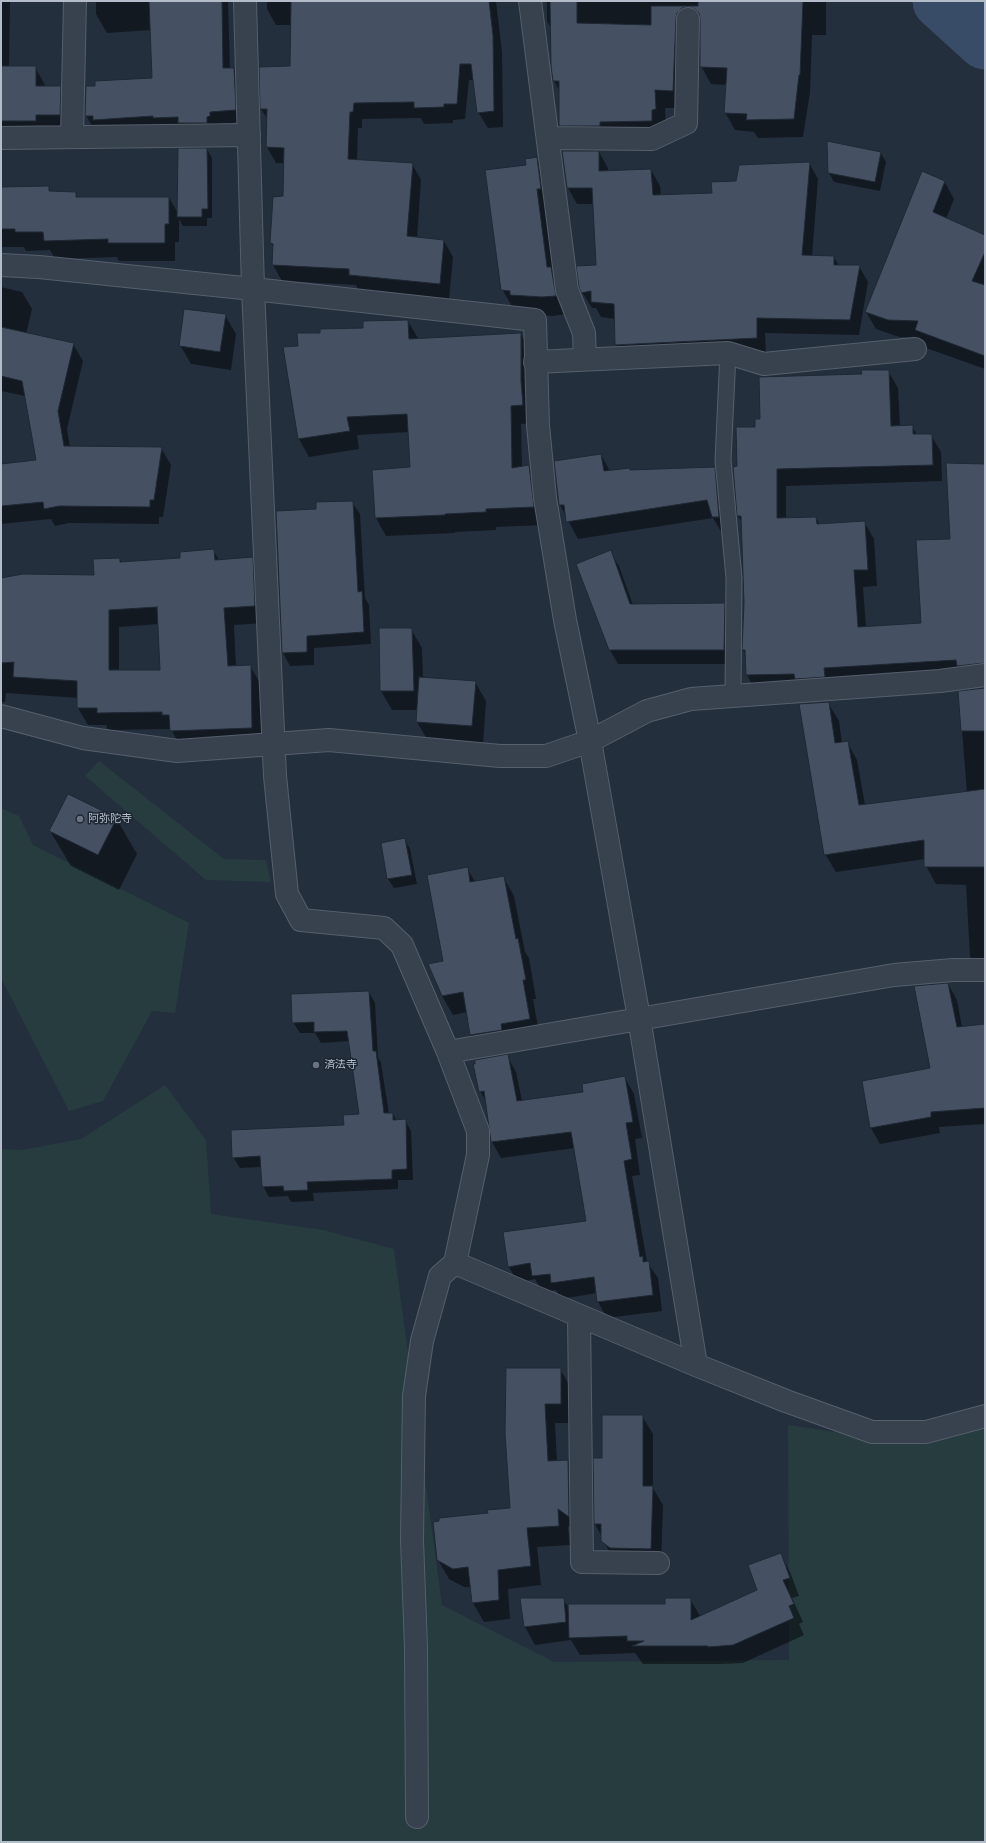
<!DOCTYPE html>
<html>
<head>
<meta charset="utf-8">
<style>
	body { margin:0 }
	#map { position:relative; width:986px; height:1843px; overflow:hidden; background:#242f3e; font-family:"Titillium Web",sans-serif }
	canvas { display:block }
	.frame { position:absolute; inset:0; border:2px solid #b4bcc9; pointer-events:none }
</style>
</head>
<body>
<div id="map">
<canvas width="986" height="1843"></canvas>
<div class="frame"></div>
</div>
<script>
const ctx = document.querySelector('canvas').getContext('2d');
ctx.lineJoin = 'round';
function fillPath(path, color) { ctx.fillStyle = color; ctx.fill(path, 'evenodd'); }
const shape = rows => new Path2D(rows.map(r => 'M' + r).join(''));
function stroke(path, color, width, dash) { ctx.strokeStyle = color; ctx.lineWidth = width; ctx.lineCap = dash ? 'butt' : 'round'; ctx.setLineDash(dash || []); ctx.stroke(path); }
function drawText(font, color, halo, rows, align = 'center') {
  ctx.font = font + ' "Titillium Web","Noto Sans JP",sans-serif'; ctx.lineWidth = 3; ctx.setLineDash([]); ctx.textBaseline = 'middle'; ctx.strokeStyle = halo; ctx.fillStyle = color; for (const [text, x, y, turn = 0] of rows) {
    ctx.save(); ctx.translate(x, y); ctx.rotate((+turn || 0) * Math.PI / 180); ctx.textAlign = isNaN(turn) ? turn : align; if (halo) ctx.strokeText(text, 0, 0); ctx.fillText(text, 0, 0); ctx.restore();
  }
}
const green = shape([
	[99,761,224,859,266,860,271,882,206,880,85,776],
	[1,808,19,816,33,845,189,923,175,1013,152,1011,103,1101,69,1111,1,978],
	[165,1085,206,1140,211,1214,323,1230,394,1249,442,1605,554,1662,789,1660,788,1425,897,1441,985,1420,985,1842,1,1842,1,1149,22,1150,81,1139]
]);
const shadow = shape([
	[1,1,10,1,9,67,35,67,46,87,60,87,71,106,70,133,1,139],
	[96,1,228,1,230,69,234,69,241,81,242,122,217,124,217,129,93,128,86,115,153,79,151,30,107,33,96,14],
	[267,1,496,1,502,52,503,127,488,128,478,112,474,80,469,80,465,119,453,120,453,123,424,124,421,118,362,119,362,128,358,128,357,160,412,164,421,180,417,238,444,241,453,257,449,300,359,291,356,285,282,281,273,265,274,248,271,243,284,197,285,163,276,163,267,147,268,120,261,109,291,67,291,25,276,25,267,9],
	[547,1,826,1,826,35,812,35,810,92,803,137,758,138,754,132,735,130,725,112,727,85,711,84,701,66,701,25,699,24,683,108,665,108,666,127,570,143,560,125,560,92,554,81,551,28,547,21],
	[207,149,212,158,212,218,207,218,207,226,183,226,179,219,179,242,175,242,175,261,119,261,117,257,55,259,50,250,26,251,24,247,1,247,1,185,3,188,48,187,51,192,75,193,78,198,169,198,178,213],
	[563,152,599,152,608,168,608,172,651,170,660,186,661,196,713,194,737,182,809,163,818,179,812,257,834,257,839,266,859,266,868,282,859,335,765,333,766,354,625,361,616,345,616,319,601,317,596,308,592,308,582,292,597,266,594,204,577,204,568,188],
	[880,152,886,162,880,191,834,182,829,173],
	[537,158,548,177,566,314,553,316,522,313,513,308,502,289],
	[944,181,954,199,946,219,985,236,985,369,926,348,920,338,899,337,876,329,866,312],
	[1,287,22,292,32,309,26,334,73,344,83,361,67,429,70,447,161,448,171,465,163,517,159,517,159,524,69,523,55,526,51,519,1,524,1,465,37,461,25,396,1,391],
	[225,315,236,334,231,370,191,364,180,345],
	[408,321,419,340,521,334,531,352,533,423,521,424,522,467,529,466,539,484,544,525,496,527,496,530,455,532,455,533,386,536,376,518,411,468,409,432,357,435,359,449,309,457,299,439,285,348,299,347,321,334,364,329],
	[888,371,898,388,900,427,912,426,917,435,931,435,941,452,942,481,786,486,786,519,816,518,820,525,864,522,874,539,877,586,863,587,866,627,922,624,951,540,985,466,985,681,756,692,747,675,746,655,743,650,745,603,743,524,738,516,734,468,738,467,762,420,863,375],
	[601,455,610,471,630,469,631,471,714,468,724,486,723,535,713,518,578,539,560,505,555,462],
	[352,502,360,514,365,598,369,605,371,644,314,648,314,665,290,666,283,653,317,510],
	[213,550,219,560,252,558,262,575,264,623,234,625,236,667,250,666,260,683,262,745,181,748,171,729,108,730,106,725,88,725,78,708,78,698,6,693,5,702,1,702,1,579,95,576,120,559,122,563,181,559],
	[159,624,162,671,119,671,119,627],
	[610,552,619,566,633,605,724,604,733,619,732,664,618,664,610,650],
	[380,629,411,629,422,648,423,678,475,682,486,701,483,745,428,741,417,722,417,710,392,710,381,691],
	[985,689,985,975,981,975,970,957,966,885,936,884,926,866,925,859,836,872,825,854,828,703,839,721,842,743,847,742,857,760,865,805,967,793,959,692],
	[116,818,137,854,119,890,71,866,50,831],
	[405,840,410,849,417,884,394,888,388,879,382,844],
	[467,868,475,882,503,877,514,896,525,952,529,958,536,999,533,999,540,1038,482,1054,471,1035,467,1012,453,1015,442,996,429,965,444,962],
	[948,984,957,1000,962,1027,985,1025,985,1124,939,1127,940,1133,880,1144,871,1128,863,1082,931,1069],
	[369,992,375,1003,378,1057,381,1063,389,1114,393,1114,397,1121,405,1120,411,1131,413,1180,398,1180,398,1189,313,1193,314,1201,291,1202,288,1196,269,1197,263,1186,261,1167,240,1168,233,1157,345,1126,361,1115,350,1041,321,1043,315,1033,300,1033,293,1022],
	[507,1056,516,1072,522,1101,584,1093,625,1078,634,1094,642,1138,635,1139,640,1175,632,1176,647,1262,658,1278,662,1311,607,1318,598,1302,597,1293,561,1299,556,1290,542,1292,535,1279,518,1283,509,1267,587,1221,575,1148,501,1158,492,1142,487,1103,480,1091],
	[560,1369,571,1388,572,1423,555,1423,557,1462,568,1461,579,1480,579,1534,568,1526,570,1545,537,1547,541,1585,508,1589,510,1619,484,1622,473,1603,471,1587,464,1587,449,1579,438,1560,489,1514,511,1508,506,1433],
	[642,1416,653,1434,653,1488,663,1505,661,1567,613,1559,595,1524],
	[780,1554,790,1572,799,1596,792,1598,803,1622,799,1624,804,1635,743,1663,719,1664,643,1664,635,1653,580,1655,571,1640,535,1645,525,1627,521,1599,563,1599,567,1605,666,1605,690,1599,700,1616,758,1590]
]);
const river = shape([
	[941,1,985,41]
]);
const building = shape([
	[149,1,222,1,223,68,234,68,236,110,210,112,210,116,207,117,207,123,178,123,178,117,153,118,153,116,93,120,93,116,85,116,86,86,95,86,95,81,152,78,149,1],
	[291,1,489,1,493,35,494,111,477,113,471,64,460,64,457,104,444,104,444,107,414,108,414,102,354,103,353,112,350,112,348,159,413,163,407,236,444,240,440,284,349,275,349,269,272,265,273,244,270,243,273,197,283,196,284,148,266,147,267,109,260,109,259,67,290,66,291,1],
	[550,1,577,1,577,23,651,25,651,6,698,6,698,1,803,1,800,75,799,75,794,119,746,120,747,114,724,113,727,68,700,67,700,19,699,13,695,9,688,7,682,8,677,13,676,18,673,91,655,90,656,109,652,110,652,121,600,122,600,126,559,126,559,81,553,81,551,66,550,1],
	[1,66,36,66,36,86,61,86,60,115,36,115,36,121,1,121,1,66],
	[827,141,881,152,875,182,828,173,827,141],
	[178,148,207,148,208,209,202,209,202,217,177,217,178,148],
	[562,151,599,151,599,171,651,169,653,195,712,193,711,182,736,181,739,165,810,162,802,255,834,256,834,265,860,265,850,320,757,318,757,338,615,345,614,304,591,302,591,291,581,293,579,287,576,266,596,265,592,188,567,188,562,151],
	[537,157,541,189,537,189,547,267,551,267,556,296,542,297,510,295,510,291,501,290,485,170,526,165,525,159,537,157],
	[922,171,945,181,933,212,985,235,985,252,972,281,985,285,985,356,915,330,918,321,888,320,865,312,922,171],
	[49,186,49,191,76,192,76,197,169,197,169,224,165,224,165,243,108,243,108,239,44,241,43,232,15,232,15,229,1,229,1,187,49,186],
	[184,309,226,314,220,352,179,346,184,309],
	[408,320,409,339,521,333,521,381,523,405,511,406,512,468,529,465,534,507,486,509,486,512,445,514,445,515,375,518,372,470,410,467,407,414,347,417,350,431,298,439,283,347,298,346,297,333,320,333,320,329,363,328,363,321,408,320],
	[1,327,74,343,58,411,64,446,162,447,154,500,150,500,150,507,59,506,44,509,43,502,1,506,1,464,36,460,22,381,1,376,1,327],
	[861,370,889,370,891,426,913,425,913,434,932,434,933,465,777,469,777,518,816,517,817,524,865,521,868,570,854,570,858,627,921,623,916,540,950,539,946,463,985,464,985,663,957,666,956,660,824,668,825,677,795,679,794,674,746,675,745,650,742,650,744,603,741,516,737,516,733,467,737,466,736,427,755,427,755,419,760,419,759,377,862,374,861,370],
	[601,454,604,471,630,468,630,470,715,467,719,517,712,517,707,500,566,522,564,505,559,505,554,461,601,454],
	[353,501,358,592,362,591,364,632,307,636,307,652,282,653,276,511,316,509,316,502,353,501],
	[214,549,215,560,253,557,255,606,224,608,228,666,251,665,252,728,170,731,169,715,162,715,162,712,97,713,97,708,77,708,77,681,13,677,14,662,1,663,1,578,23,574,94,575,93,559,120,558,120,562,180,558,180,552,214,549],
	[157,607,160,670,109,670,109,610,157,607],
	[611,550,630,604,725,603,724,650,609,650,576,564,611,550],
	[379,628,412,628,414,691,380,691,379,628],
	[419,677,476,681,472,726,416,722,419,677],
	[985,688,985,731,961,731,958,691,985,688],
	[829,702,835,743,848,741,859,805,985,789,985,867,924,867,924,840,824,855,799,704,829,702],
	[68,794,117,818,98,855,49,831,68,794],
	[405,838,412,875,387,879,381,843,405,838],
	[468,867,470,882,504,876,516,939,518,938,526,980,523,980,530,1019,501,1024,502,1030,470,1035,463,992,442,996,428,964,443,961,427,875,468,867],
	[948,983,957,1027,985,1024,985,1108,931,1112,931,1117,870,1128,862,1081,930,1068,914,986,948,983],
	[369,991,373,1051,376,1051,384,1113,393,1113,393,1120,406,1119,407,1169,392,1170,392,1179,307,1182,308,1190,284,1191,283,1186,262,1187,260,1156,232,1158,231,1130,344,1125,343,1115,359,1114,347,1031,314,1032,314,1022,292,1023,291,994,369,991],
	[508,1054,517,1101,583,1092,582,1084,625,1076,633,1122,626,1123,632,1159,624,1161,640,1257,643,1256,643,1262,649,1261,653,1295,597,1302,594,1277,551,1283,550,1274,532,1276,530,1263,508,1267,503,1232,586,1221,571,1132,491,1142,484,1091,479,1092,473,1064,475,1064,475,1060,508,1054],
	[506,1368,561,1368,561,1404,545,1404,548,1461,568,1460,569,1517,558,1509,559,1526,527,1528,531,1566,498,1570,499,1600,472,1603,468,1567,453,1569,437,1560,433,1522,439,1521,439,1518,488,1513,487,1510,510,1508,505,1433,506,1368],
	[602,1415,643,1415,643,1486,653,1486,651,1549,610,1548,601,1541,601,1524,594,1524,593,1458,602,1458,602,1415],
	[781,1553,790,1578,783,1580,794,1604,789,1606,794,1618,733,1645,708,1647,708,1646,632,1646,644,1641,627,1641,627,1636,569,1638,568,1604,665,1604,665,1598,691,1598,691,1620,757,1590,748,1565,781,1553],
	[520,1598,564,1598,566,1622,524,1627,520,1598]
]);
const lane = shape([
	[728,353,723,460,734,578,733,696]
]);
const street = shape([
	[245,1,253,289,275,776,287,894,301,920,384,928,402,945,448,1052,478,1131,478,1155,455,1263,440,1276,422,1341,414,1396,412,1540,416,1648,417,1817],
	[530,1,567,290,584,333,585,359],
	[72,137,75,1],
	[1,138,249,135],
	[549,138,652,139,686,123,688,19],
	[1,265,39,267,253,289,535,320,538,425,545,498,565,620,590,741,639,1018,696,1365],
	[535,362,728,353,764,364,915,349],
	[1,716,83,738,177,751,329,740,500,756,546,756,590,741,647,711,691,699,940,681,985,675],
	[448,1052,894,975,953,970,985,970],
	[455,1263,696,1365,786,1401,872,1432,926,1432,985,1416],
	[579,1316,582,1562,658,1563]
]);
const markers = [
	[80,819,4,"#6b7280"],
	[316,1065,4,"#6b7280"]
];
const poiNames = [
	["阿弥陀寺",88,819],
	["済法寺",324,1065]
];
fillPath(green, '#263c3f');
fillPath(shadow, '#0007');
stroke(river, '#394c67', 57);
fillPath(building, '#455162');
stroke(building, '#1f2835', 1);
stroke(lane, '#565f6c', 17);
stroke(street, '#565f6c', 24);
stroke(lane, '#38414e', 15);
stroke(street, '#38414e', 22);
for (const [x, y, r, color] of markers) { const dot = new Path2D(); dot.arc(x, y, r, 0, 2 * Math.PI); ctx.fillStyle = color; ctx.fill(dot); stroke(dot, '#1d2633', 1.5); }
drawText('11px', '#b4bcc9', '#1d2633', poiNames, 'left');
</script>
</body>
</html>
